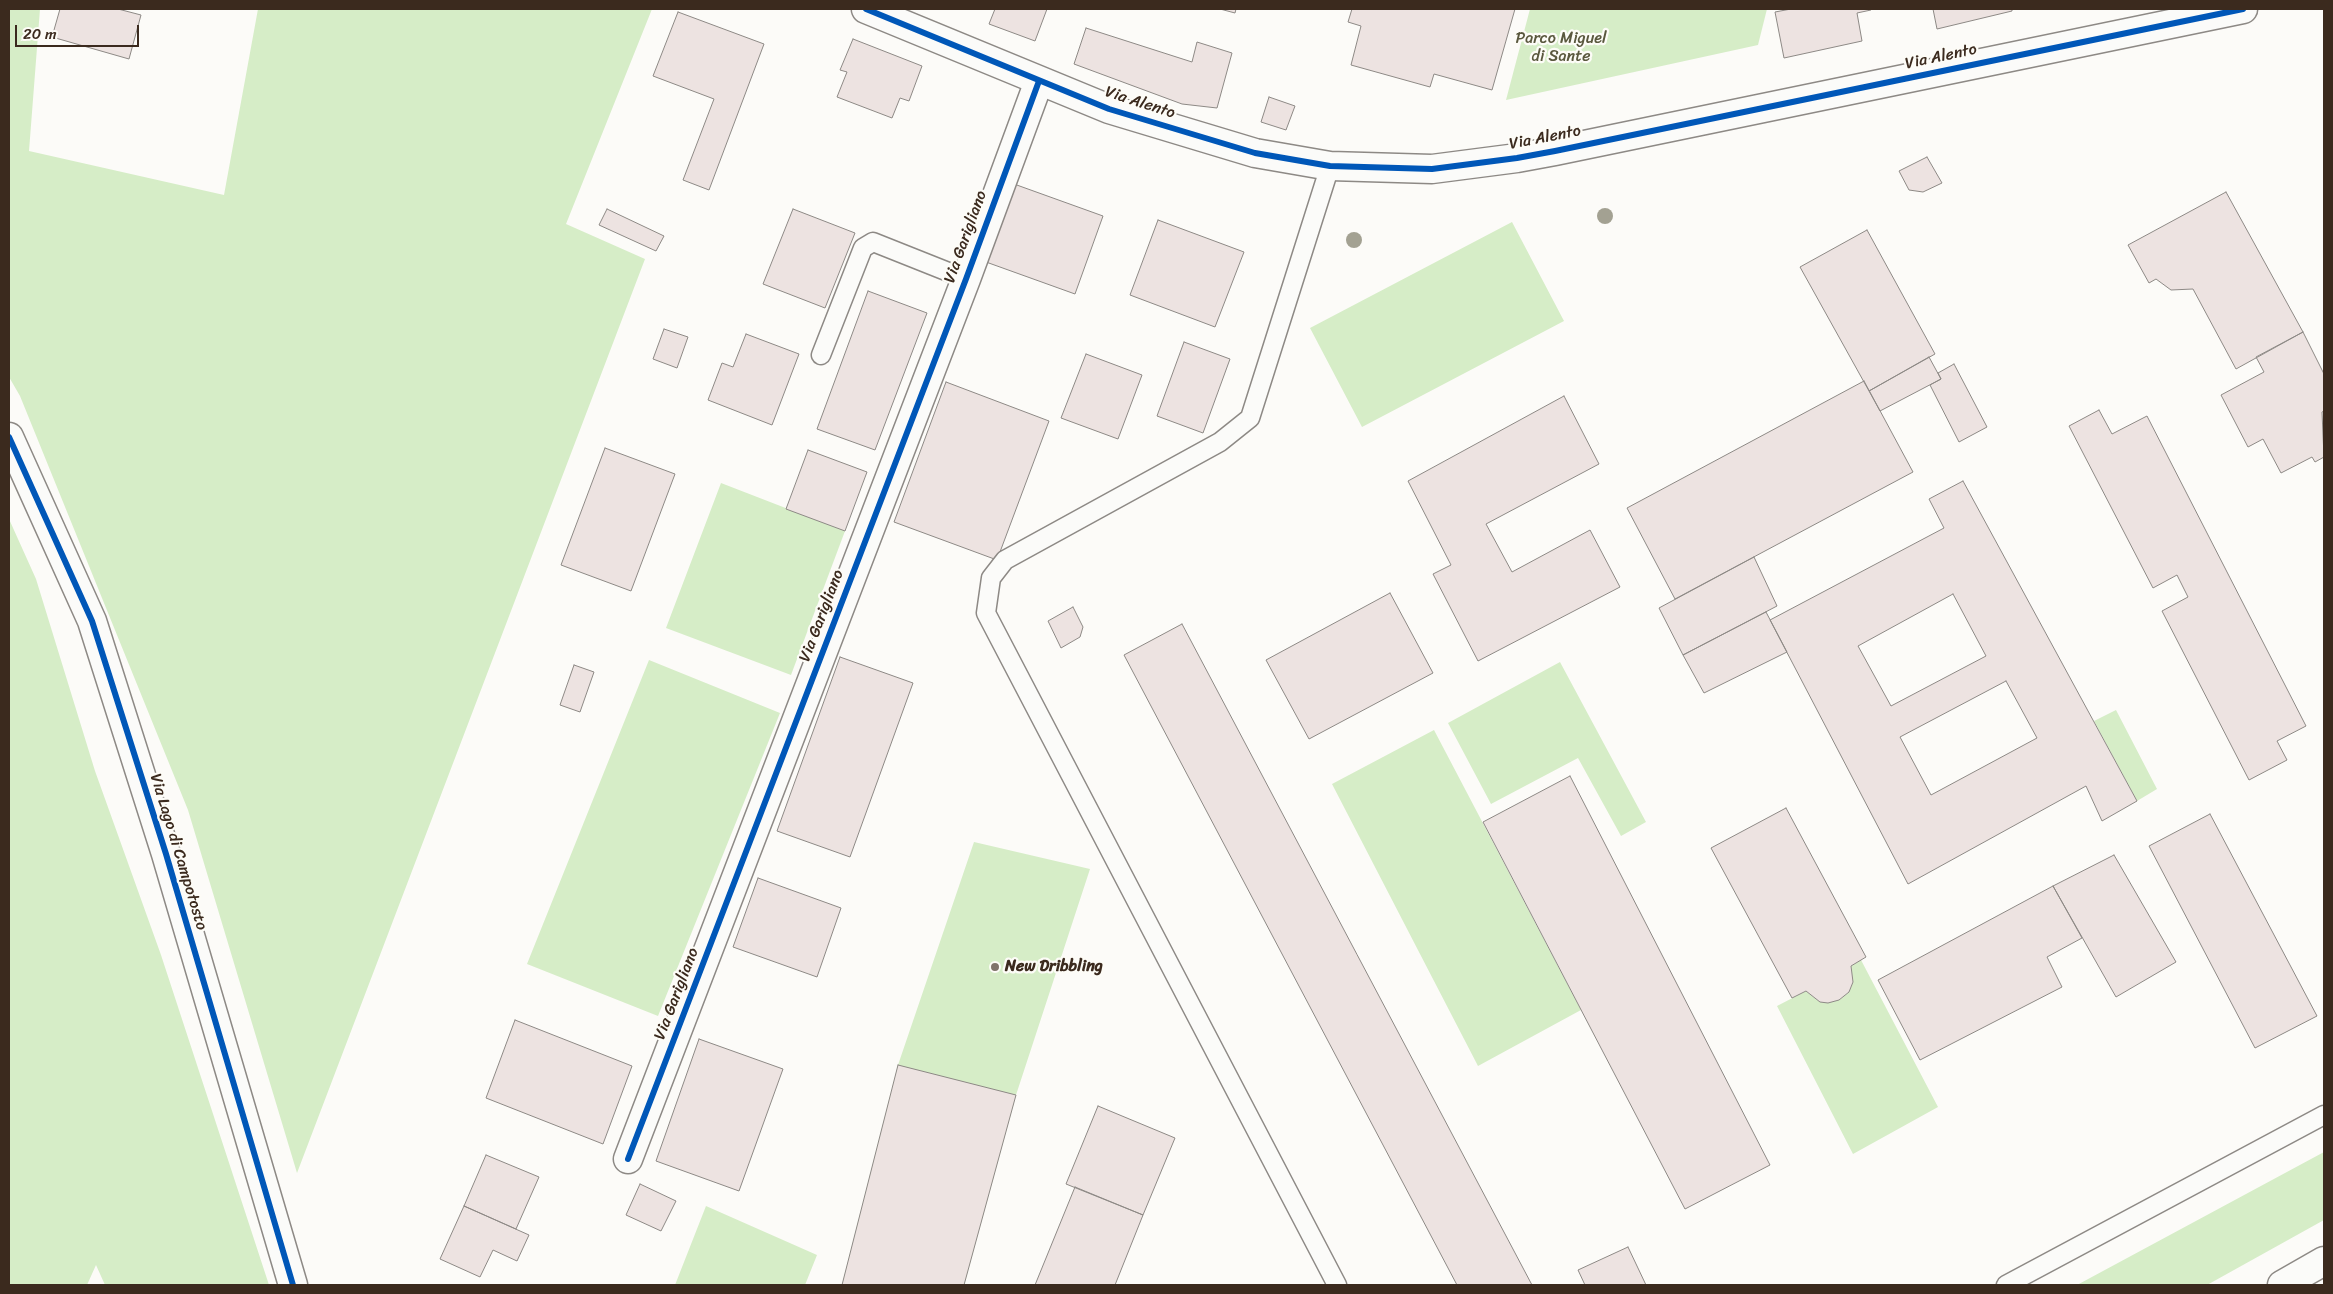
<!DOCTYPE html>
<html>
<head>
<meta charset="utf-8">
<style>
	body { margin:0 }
	#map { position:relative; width:2333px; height:1294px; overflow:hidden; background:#fcfbf8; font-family:Sriracha,sans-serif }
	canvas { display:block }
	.frame { position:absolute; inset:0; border:10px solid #3b2a1e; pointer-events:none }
	.scale { position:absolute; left:15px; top:25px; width:124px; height:22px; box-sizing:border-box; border:2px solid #3b2a1e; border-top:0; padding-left:6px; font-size:15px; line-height:18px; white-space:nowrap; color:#3b2a1e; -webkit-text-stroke:4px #fdfcf7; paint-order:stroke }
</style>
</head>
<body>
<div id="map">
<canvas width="2333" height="1294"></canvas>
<div class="frame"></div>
<div class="scale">20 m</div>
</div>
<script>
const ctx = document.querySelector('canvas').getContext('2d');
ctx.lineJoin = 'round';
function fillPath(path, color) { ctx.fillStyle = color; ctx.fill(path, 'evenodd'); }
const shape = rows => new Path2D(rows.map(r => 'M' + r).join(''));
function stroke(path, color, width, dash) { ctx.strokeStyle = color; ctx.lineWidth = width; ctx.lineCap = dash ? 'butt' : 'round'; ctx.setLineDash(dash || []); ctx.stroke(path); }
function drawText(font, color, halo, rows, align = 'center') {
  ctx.font = font + ' Sriracha,sans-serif'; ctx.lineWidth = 4.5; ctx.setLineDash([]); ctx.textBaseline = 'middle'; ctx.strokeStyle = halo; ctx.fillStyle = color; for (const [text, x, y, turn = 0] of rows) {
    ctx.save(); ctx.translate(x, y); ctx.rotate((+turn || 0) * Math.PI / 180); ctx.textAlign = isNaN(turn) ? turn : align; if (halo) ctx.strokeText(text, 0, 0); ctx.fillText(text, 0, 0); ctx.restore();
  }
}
const green = shape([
	[9,9,40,9,29,151,224,195,258,9,652,9,566,224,645,259,297,1173,188,810,20,396,9,377],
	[1530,9,1767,9,1758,45,1506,100],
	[1512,222,1564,321,1362,427,1310,328],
	[721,483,845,531,791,675,666,628],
	[9,519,36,579,95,771,161,955,269,1285,105,1285,96,1265,87,1285,9,1285],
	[649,660,780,713,658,1016,527,964],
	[1560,662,1646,822,1621,836,1578,758,1491,804,1448,723],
	[2116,710,2157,789,2137,801,2094,721],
	[1434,730,1581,1010,1478,1066,1332,784],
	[974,842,1090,869,1016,1095,964,1285,842,1285,898,1065],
	[1861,960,1938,1107,1853,1154,1777,1006,1806,991,1820,1002,1839,1000,1849,992,1853,982,1851,966],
	[2324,1152,2324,1220,2207,1285,2077,1285],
	[706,1206,817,1255,805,1285,675,1285]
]);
const building = shape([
	[60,9,118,9,141,15,129,59,52,37,60,9],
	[995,9,1047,9,1035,41,989,24,995,9],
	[1220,9,1236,9,1235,13,1220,9],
	[1352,9,1515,9,1492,90,1434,74,1430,87,1351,65,1361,26,1348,22,1352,9],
	[1791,9,1871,9,1871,10,1857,13,1862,41,1784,58,1775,12,1791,9],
	[1933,9,2012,9,2012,11,1937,29,1933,9],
	[678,12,764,44,709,190,683,180,714,99,653,76,678,12],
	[1086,28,1192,62,1197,42,1232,53,1217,108,1182,104,1074,64,1086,28],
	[853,39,922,66,909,101,900,98,892,118,837,97,847,72,840,70,853,39],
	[1269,97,1295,106,1286,130,1261,122,1269,97],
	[1927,157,1942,183,1923,192,1909,190,1899,171,1927,157],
	[1014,184,1103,216,1075,294,986,262,1014,184],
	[2226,192,2303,332,2236,369,2193,289,2171,290,2156,279,2149,283,2128,245,2226,192],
	[607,209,664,236,656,251,599,225,607,209],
	[793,209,855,233,825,308,763,284,793,209],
	[1158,220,1244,252,1215,327,1130,295,1158,220],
	[1867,230,1935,354,1869,391,1800,267,1867,230],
	[868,291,927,313,875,450,817,429,868,291],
	[664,329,688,337,677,368,653,359,664,329],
	[2303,332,2324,374,2324,411,2322,412,2324,457,2315,462,2312,457,2281,473,2263,439,2248,447,2221,395,2264,372,2256,357,2303,332],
	[746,334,799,354,772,425,708,400,722,363,733,367,746,334],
	[1184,342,1230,359,1203,433,1157,416,1184,342],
	[1086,354,1142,375,1118,439,1061,418,1086,354],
	[1929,357,1941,379,1880,411,1869,391,1929,357],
	[1954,364,1987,427,1959,442,1930,385,1941,379,1938,373,1954,364],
	[1864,381,1913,472,1675,599,1627,508,1864,381],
	[946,382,1049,421,997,560,894,522,946,382],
	[1564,396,1599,464,1486,524,1512,572,1590,530,1620,587,1478,661,1433,574,1451,565,1408,481,1564,396],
	[2099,410,2112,434,2147,416,2306,726,2277,741,2287,760,2249,780,2162,611,2188,597,2177,575,2153,588,2069,426,2099,410],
	[605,448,675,474,631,591,561,565,605,448],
	[808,450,867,472,845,531,786,509,808,450],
	[1963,481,2137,801,2102,821,2086,786,1908,884,1770,620,1944,528,1929,499,1963,481],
	[1953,594,1986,656,1891,706,1858,646,1953,594],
	[2006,681,2037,738,1931,795,1900,737,2006,681],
	[1754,557,1777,606,1683,655,1659,608,1754,557],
	[1390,593,1433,673,1309,739,1266,660,1390,593],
	[1073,607,1083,627,1080,637,1061,648,1048,621,1073,607],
	[1766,612,1787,652,1704,693,1683,655,1766,612],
	[1182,624,1532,1285,1457,1285,1124,655,1182,624],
	[840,657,913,683,850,857,777,831,840,657],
	[574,665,594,672,580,712,560,705,574,665],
	[1570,776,1770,1165,1685,1209,1483,822,1570,776],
	[1786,808,1866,957,1851,966,1853,982,1849,992,1839,1000,1828,1003,1820,1002,1806,991,1792,998,1711,848,1786,808],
	[2210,814,2317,1016,2255,1048,2149,846,2210,814],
	[2114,855,2176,962,2116,997,2053,886,2114,855],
	[758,878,841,908,817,977,733,947,758,878],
	[2053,886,2082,938,2047,957,2062,987,1920,1060,1878,980,2053,886],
	[515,1020,632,1066,603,1144,486,1098,515,1020],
	[699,1039,783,1069,739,1191,656,1161,699,1039],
	[898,1065,1016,1095,964,1285,842,1285,898,1065],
	[1098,1106,1175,1138,1143,1215,1066,1184,1098,1106],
	[486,1155,539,1177,516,1229,464,1206,486,1155],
	[640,1184,676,1201,661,1231,626,1215,640,1184],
	[1075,1187,1143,1215,1115,1285,1035,1285,1075,1187],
	[464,1206,529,1235,517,1261,493,1250,480,1277,440,1259,464,1206],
	[1628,1247,1646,1285,1585,1285,1578,1270,1628,1247]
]);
const lane = shape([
	[1330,166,1250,418,1220,442,1005,560,991,578,986,613,1337,1285],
	[821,355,863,248,873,242,966,279],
	[2006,1285,2324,1115]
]);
const street = shape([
	[628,1159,966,279,1039,81]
]);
const secondary = shape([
	[866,9,1109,109,1255,153,1330,166,1432,169,1517,158,1555,151,2243,9],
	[9,437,92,621,166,854,293,1285],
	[2282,1285,2324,1261]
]);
const cycleway = shape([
	[866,9,1109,109,1255,153,1330,166,1432,169,1517,158,1555,151,2243,9],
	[9,437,92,621,166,854,293,1285],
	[628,1159,966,279,1039,81]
]);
const trees = [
	[1605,216],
	[1354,240]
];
const markers = [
	[995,967,5,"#7f736a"]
];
const parkNames = [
	["Parco Miguel",1561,39],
	["di Sante",1561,57]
];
const streetNames = [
	["Via Alento",1941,57,-12],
	["Via Alento",1140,103,18],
	["Via Alento",1545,138,-11],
	["Via Garigliano",966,237,-70],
	["Via Garigliano",822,616,-69],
	["Via Lago di Campotosto",178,852,73],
	["Via Garigliano",677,994,-69]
];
const poiNames = [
	["New Dribbling",1005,967]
];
fillPath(green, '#d6edc7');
fillPath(building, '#ede3e1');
stroke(building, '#8d8985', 1);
stroke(lane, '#8d8985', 21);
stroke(street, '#8d8985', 31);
stroke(secondary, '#8d8985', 31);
stroke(lane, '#fbfbf9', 18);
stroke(street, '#fbfbf9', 28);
stroke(secondary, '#fbfbf9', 28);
stroke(cycleway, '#0057b8', 6);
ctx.fillStyle = '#a3a192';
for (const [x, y] of trees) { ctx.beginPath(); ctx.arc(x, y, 8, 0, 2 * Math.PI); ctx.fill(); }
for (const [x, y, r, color] of markers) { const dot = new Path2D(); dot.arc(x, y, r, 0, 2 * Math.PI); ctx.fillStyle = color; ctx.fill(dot); stroke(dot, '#fdfcf7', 2); }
drawText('16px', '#5a583e', '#fdfcf7', parkNames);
drawText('16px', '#3b2a1e', '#fdfcf7', streetNames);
drawText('bold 16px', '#3b2a1e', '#fdfcf7', poiNames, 'left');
</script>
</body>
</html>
